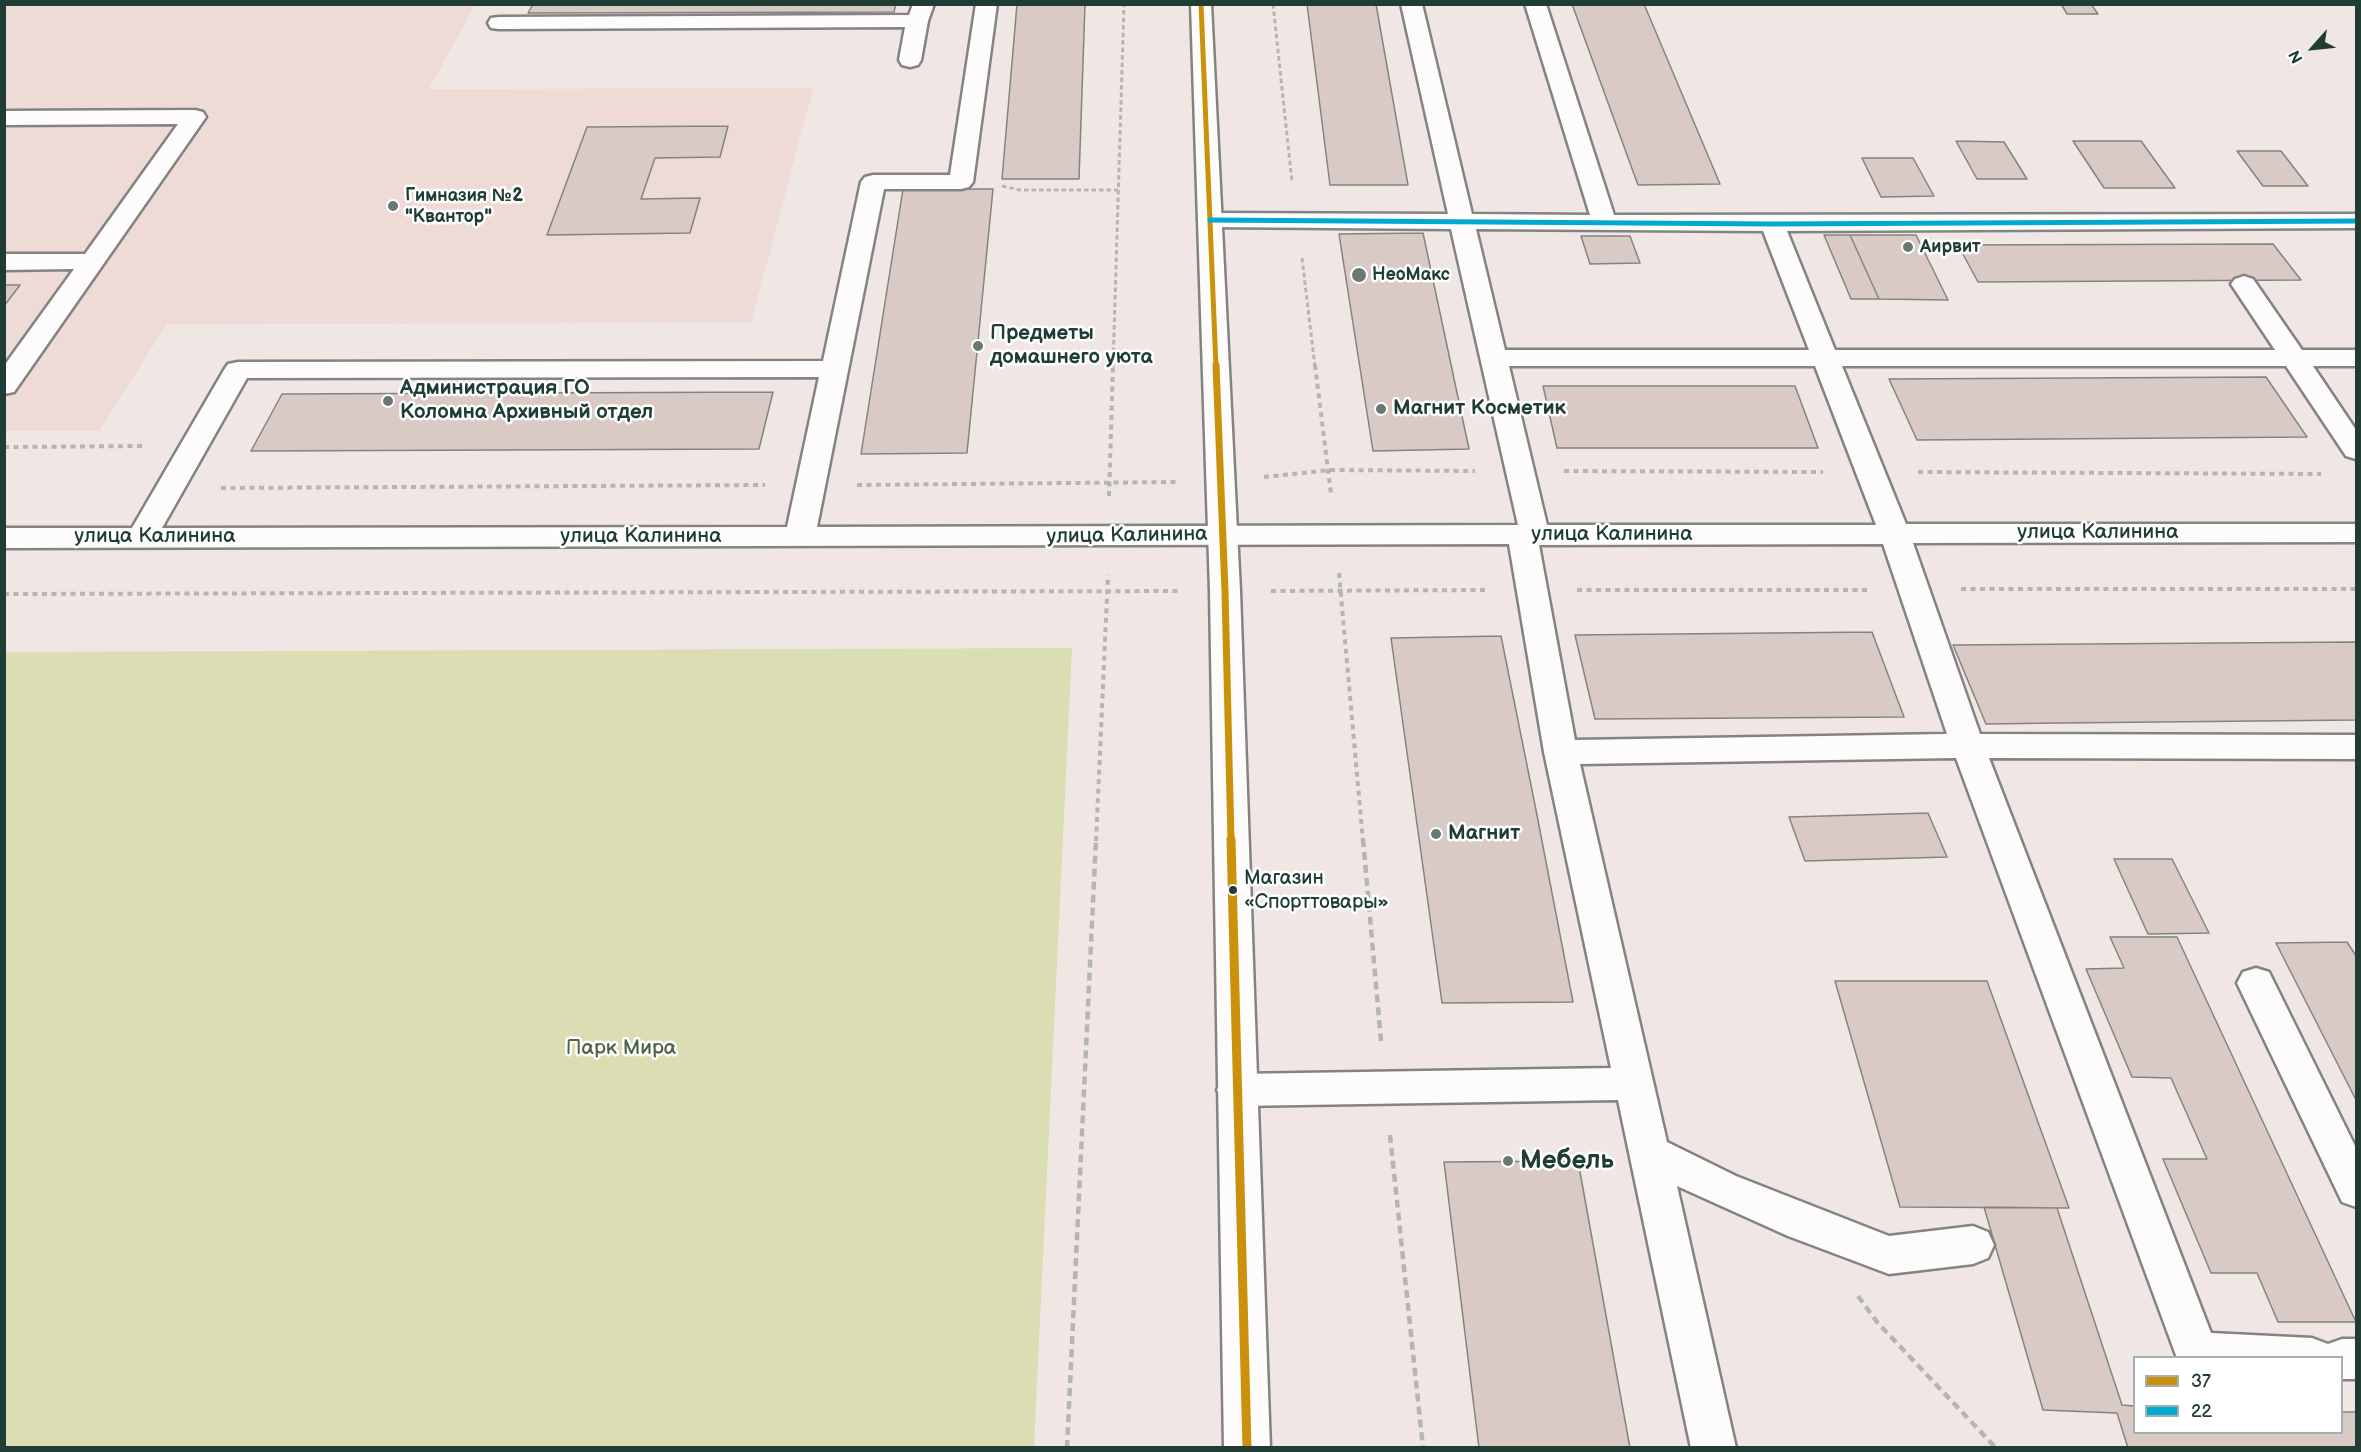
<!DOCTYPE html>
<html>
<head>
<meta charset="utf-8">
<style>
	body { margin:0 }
	#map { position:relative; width:2361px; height:1452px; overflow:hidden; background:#f0e7e4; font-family:"Balsamiq Sans",sans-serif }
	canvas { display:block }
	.frame { position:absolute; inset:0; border:6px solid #1f3d34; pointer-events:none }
	.legend { position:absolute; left:2133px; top:1356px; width:210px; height:78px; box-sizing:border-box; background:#fff; border:2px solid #a5b1ae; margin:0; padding:8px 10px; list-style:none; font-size:18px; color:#1f3d34 }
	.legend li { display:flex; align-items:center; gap:12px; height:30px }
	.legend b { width:30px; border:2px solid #a5b1ae }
	.north { position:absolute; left:2283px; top:18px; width:60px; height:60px; -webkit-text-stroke:4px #fff; paint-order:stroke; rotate:243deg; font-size:16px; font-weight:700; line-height:24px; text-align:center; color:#1f3d34 }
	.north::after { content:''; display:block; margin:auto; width:21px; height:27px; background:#1f3d34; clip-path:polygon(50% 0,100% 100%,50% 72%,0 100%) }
</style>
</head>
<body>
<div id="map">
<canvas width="2361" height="1452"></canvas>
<div class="frame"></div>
<ul class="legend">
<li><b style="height:8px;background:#cc910a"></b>37</li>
<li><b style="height:8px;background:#00a9ce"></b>22</li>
</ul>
<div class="north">N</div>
</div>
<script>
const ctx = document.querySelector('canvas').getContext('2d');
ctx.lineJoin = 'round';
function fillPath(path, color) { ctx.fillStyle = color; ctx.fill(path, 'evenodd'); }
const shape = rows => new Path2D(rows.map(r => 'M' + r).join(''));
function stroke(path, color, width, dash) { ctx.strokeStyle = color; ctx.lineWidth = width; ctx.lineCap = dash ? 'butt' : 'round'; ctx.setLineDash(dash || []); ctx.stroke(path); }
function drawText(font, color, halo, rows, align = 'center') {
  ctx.font = font + ' "Balsamiq Sans",sans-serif'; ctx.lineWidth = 5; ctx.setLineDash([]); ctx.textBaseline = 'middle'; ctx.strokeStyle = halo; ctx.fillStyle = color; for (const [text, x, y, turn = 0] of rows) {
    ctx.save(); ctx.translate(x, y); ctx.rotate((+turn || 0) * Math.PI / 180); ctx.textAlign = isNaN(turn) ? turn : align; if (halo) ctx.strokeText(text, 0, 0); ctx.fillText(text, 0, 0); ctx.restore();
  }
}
const built = shape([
	[4,5,475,5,429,89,813,88,751,323,167,324,99,431,5,431]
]);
const green = shape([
	[1072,648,1034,1447,5,1447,5,652]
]);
const building = shape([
	[533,4,896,4,894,12,528,13,533,4],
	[1017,4,1085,4,1079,179,1002,179,1017,4],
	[1307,4,1376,4,1408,185,1330,185,1307,4],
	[1572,4,1644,4,1720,184,1638,185,1572,4],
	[2061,4,2091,4,2098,14,2067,14,2061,4],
	[728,126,720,157,655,158,641,199,700,198,690,233,547,235,587,127,728,126],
	[1956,141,2004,142,2027,179,1977,179,1956,141],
	[2073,141,2141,141,2175,188,2104,188,2073,141],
	[2237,151,2281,151,2308,186,2263,186,2237,151],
	[1862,158,1913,158,1934,196,1881,197,1862,158],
	[903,189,993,189,967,453,861,454,903,189],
	[1423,233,1469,449,1373,451,1339,234,1423,233],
	[1824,235,1850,235,1879,299,1851,299,1824,235],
	[1850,235,1916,235,1948,300,1879,299,1850,235],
	[1581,236,1630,236,1640,263,1590,264,1581,236],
	[2273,244,2301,280,1978,282,1958,245,2273,244],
	[4,285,20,285,4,306,4,285],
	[2266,377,2307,437,1917,440,1889,379,2266,377],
	[1543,386,1795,386,1818,448,1557,448,1543,386],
	[773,392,759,449,251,451,282,394,773,392],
	[1872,632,1904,717,1595,719,1575,635,1872,632],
	[1501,636,1536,810,1573,1002,1442,1003,1391,638,1501,636],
	[2356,642,2356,720,2059,723,1986,724,1953,645,2356,642],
	[1928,813,1947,857,1805,861,1789,817,1928,813],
	[2114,859,2172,859,2209,933,2148,934,2114,859],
	[2110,937,2177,937,2356,1322,2278,1322,2257,1273,2211,1273,2163,1159,2207,1159,2171,1078,2132,1077,2086,969,2124,968,2110,937],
	[2347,942,2356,956,2356,1100,2276,943,2347,942],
	[1835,981,1987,981,2069,1208,1900,1207,1835,981],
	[1578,1161,1630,1448,1479,1448,1444,1162,1578,1161],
	[1984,1207,2057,1208,2122,1405,2134,1406,2134,1432,2342,1432,2342,1412,2356,1412,2356,1448,2128,1448,2117,1413,2043,1410,1984,1207]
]);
const pathFar2 = shape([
	[1273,4,1292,182],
	[1002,186,1020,190,1118,190],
	[1302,258,1315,367],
	[1113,367,1124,4]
]);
const pathFar1 = shape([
	[1315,365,1331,494],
	[4,447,145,446],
	[1564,471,1823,472],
	[1918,472,2321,474],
	[1264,477,1330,470,1475,471],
	[857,485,1176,482],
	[221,488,765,485],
	[1109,496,1113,365],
	[1339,573,1363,841],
	[1961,589,2356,589],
	[1577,590,1867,590],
	[1271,591,1486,590],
	[4,594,1180,591],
	[1096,841,1108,575]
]);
const path = shape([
	[1363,839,1381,1041],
	[1390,1135,1423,1448],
	[1858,1296,1877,1322,1996,1448],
	[1067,1448,1096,839]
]);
const minor = shape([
	[913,4,934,4,928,21,921,60,918,65,910,67,902,65,899,60,905,27,499,29,491,28,488,23,491,18,499,17,909,15,913,4],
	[976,4,997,4,973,182,969,187,961,189,884,189,817,527,1518,525,1451,229,1210,227,1201,225,1198,220,1201,215,1210,213,1448,214,1401,4,1422,4,1472,214,1590,215,1525,4,1546,4,1614,215,2356,214,2356,228,1787,231,1835,350,2275,350,2231,284,2235,279,2244,276,2253,279,2302,350,2356,350,2356,366,2313,366,2356,430,2356,459,2346,456,2286,366,1842,366,1906,524,2356,524,2356,542,1913,543,1980,734,2356,735,2356,759,1989,758,2211,1333,2312,1338,2328,1344,2342,1339,2356,1339,2356,1379,2342,1379,2342,1358,2177,1358,1956,758,1580,764,1667,1142,1736,1176,1889,1236,1973,1226,1988,1232,1994,1245,1988,1258,1973,1264,1889,1274,1788,1236,1677,1186,1736,1448,1691,1448,1618,1100,1237,1106,1223,1102,1217,1090,1223,1078,1237,1074,1611,1068,1544,752,1509,544,4,548,4,528,132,528,224,370,228,364,238,362,823,361,861,182,865,177,873,175,950,175,976,4],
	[1476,229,1763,231,1809,350,1505,350,1476,229],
	[1509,366,1815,366,1876,525,1547,525,1509,366],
	[819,377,787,527,162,528,247,378,819,377],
	[1883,544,1947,734,1575,740,1539,545,1883,544],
	[195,110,203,112,206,117,14,392,4,394,4,366,74,269,4,270,4,254,85,254,178,124,4,125,4,111,195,110],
	[2256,968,2269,972,2356,1148,2356,1207,2342,1202,2237,983,2243,972,2256,968]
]);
const major = shape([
	[1191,4,1211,4,1240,591,1270,1448,1224,1448,1210,591,1191,4]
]);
const bus1Far2 = shape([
	[1201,4,1216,367]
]);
const bus1Far1 = shape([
	[1216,365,1225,591,1231,841]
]);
const bus1 = shape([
	[1231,839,1247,1448]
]);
const bus2 = shape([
	[1210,220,1772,224,2356,221]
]);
const markers = [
	[393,206,6,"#687872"],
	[1908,247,6,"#687872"],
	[1359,275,8,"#687872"],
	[978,346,6,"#687872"],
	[388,401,6,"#687872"],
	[1381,409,6,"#687872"],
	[1436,834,6,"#687872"],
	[1233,890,5,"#1f3d34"],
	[1508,1161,6,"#687872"]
];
const farPoinames = [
	["Гимназия №2",405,196],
	["\"Квантор\"",405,217],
	["Аирвит",1920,247],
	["НеоМакс",1372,275]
];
const busNames = [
	["Магазин",1244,879],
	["«Спорттовары»",1244,903]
];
const poiNames = [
	["Предметы",990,334],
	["домашнего уюта",990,358],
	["Администрация ГО",400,389],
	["Коломна Архивный отдел",400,413],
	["Магнит Косметик",1393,409],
	["Магнит",1448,834]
];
const streetNames = [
	["улица Калинина",2098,533],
	["улица Калинина",1612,535],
	["улица Калинина",1127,536,-1],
	["улица Калинина",155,537],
	["улица Калинина",641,537]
];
const parkNames = [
	["Парк Мира",621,1049]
];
const nearPoinames = [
	["Мебель",1520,1161]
];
fillPath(built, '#eedbd6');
fillPath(green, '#dbdeb2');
fillPath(building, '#d9cac6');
stroke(building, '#838481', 1.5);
stroke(minor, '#838481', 5);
stroke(major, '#838481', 5);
stroke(pathFar2, '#b4b6b4', 3, [4.5, 3]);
stroke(pathFar1, '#b4b6b4', 4, [5, 4.5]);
stroke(path, '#b4b6b4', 4.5, [8, 5]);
fillPath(minor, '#fdfbfb');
fillPath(major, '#fdfbfb');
stroke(bus1Far2, '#cc910a', 5);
stroke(bus1Far1, '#cc910a', 7);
stroke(bus1, '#cc910a', 9);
stroke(bus2, '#00a9ce', 5);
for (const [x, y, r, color] of markers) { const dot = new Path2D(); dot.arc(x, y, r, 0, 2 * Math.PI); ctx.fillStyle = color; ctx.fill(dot); stroke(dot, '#fff', 2); }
drawText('bold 18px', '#1f3d34', '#fff', farPoinames, 'left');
drawText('20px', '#1f3d34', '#fff', busNames, 'left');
drawText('bold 21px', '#1f3d34', '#fff', poiNames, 'left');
drawText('21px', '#1f3d34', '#fff', streetNames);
drawText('21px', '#4a634a', '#fff', parkNames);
drawText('bold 26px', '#1f3d34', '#fff', nearPoinames, 'left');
</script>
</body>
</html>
